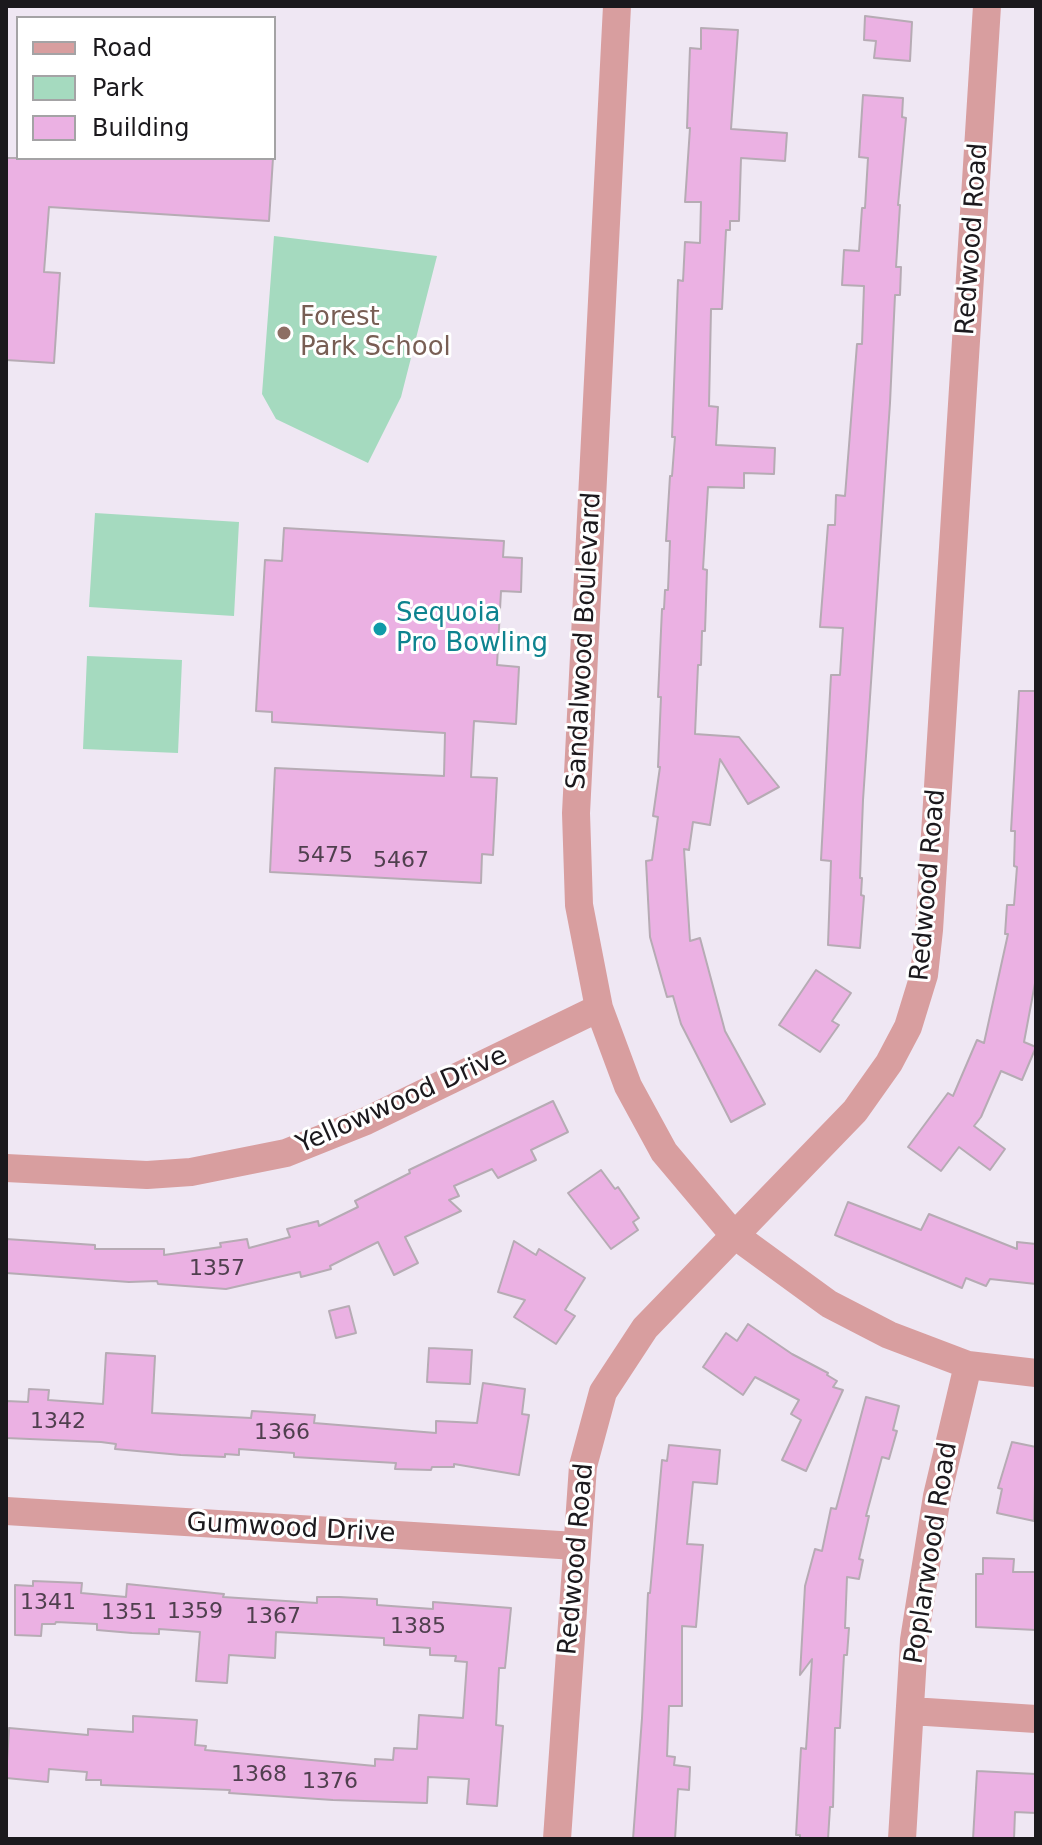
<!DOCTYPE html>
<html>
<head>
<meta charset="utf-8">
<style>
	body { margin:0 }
	#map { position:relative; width:1042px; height:1845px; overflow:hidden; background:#efe7f3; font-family:"DejaVu Sans",sans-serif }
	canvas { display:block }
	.frame { position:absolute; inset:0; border:8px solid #1b191d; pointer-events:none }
	.legend { position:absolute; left:16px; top:16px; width:260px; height:144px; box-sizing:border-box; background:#fff; border:2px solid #a4a3a5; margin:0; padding:10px 14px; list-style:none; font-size:24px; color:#1b191d }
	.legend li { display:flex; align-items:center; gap:16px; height:40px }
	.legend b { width:40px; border:2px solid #a4a3a5 }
</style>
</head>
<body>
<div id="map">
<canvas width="1042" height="1845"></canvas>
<div class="frame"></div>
<ul class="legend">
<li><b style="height:10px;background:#d89e9f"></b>Road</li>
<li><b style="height:22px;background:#a5dabf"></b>Park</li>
<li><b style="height:22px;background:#ebb1e3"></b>Building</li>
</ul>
</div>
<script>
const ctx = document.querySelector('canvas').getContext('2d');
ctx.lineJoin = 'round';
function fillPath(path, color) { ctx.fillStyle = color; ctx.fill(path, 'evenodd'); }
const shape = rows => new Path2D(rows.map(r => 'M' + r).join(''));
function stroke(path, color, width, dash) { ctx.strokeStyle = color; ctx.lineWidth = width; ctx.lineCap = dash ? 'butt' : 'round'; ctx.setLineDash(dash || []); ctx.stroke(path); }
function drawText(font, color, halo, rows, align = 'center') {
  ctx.font = font + ' "DejaVu Sans",sans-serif'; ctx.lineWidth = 6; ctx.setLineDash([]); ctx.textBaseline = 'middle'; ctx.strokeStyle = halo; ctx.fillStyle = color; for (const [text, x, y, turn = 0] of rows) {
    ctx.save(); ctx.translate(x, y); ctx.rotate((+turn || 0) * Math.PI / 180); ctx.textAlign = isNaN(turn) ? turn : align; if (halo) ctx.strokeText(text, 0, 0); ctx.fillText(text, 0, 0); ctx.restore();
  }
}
const green = shape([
	[274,236,437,256,401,397,368,463,276,419,262,394],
	[95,513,239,522,234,616,89,607],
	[87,656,182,660,178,753,83,749]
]);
const building = shape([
	[865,16,912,22,910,61,874,58,876,41,864,40,865,16],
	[701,28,738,30,731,129,787,133,785,161,741,158,739,221,730,221,730,230,726,230,722,309,711,309,709,406,718,407,716,445,775,448,774,474,744,473,744,488,708,487,703,569,707,570,705,631,702,631,701,665,698,665,695,734,739,737,779,787,748,804,720,759,710,825,693,822,689,850,684,849,690,941,700,938,725,1031,765,1104,731,1122,681,1024,673,996,667,997,650,937,646,861,652,860,658,817,653,816,660,767,658,767,661,697,658,697,662,609,664,609,665,590,668,590,670,541,666,541,670,476,672,476,675,437,672,437,678,280,683,281,685,242,700,243,701,202,685,202,690,128,687,128,690,48,701,49,701,28],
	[863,95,903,98,902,117,906,118,898,205,900,205,896,267,901,267,900,295,895,295,890,403,863,800,860,878,862,878,861,895,864,896,860,948,828,945,831,861,821,860,831,675,840,675,843,628,820,627,828,525,835,525,836,495,845,496,857,344,862,344,864,286,842,285,844,250,859,251,862,208,865,208,868,158,859,157,863,95],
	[6,158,273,158,269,221,49,207,44,272,60,273,54,363,6,360,6,158],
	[284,528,504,541,503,557,522,558,521,592,501,591,497,665,519,667,516,724,474,721,471,777,497,778,493,855,482,854,481,883,270,872,275,768,444,776,445,733,272,722,272,712,256,711,265,560,282,561,284,528],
	[1019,691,1036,691,1036,978,1024,1042,1036,1047,1022,1080,1001,1071,981,1117,974,1126,1005,1149,990,1170,959,1147,941,1171,908,1147,948,1093,953,1096,977,1040,984,1043,1008,934,1005,934,1007,905,1014,905,1017,867,1014,866,1015,831,1011,831,1019,691],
	[816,970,851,993,832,1021,839,1025,820,1052,779,1025,816,970],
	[553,1101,568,1132,531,1150,536,1160,498,1178,492,1169,454,1186,459,1196,449,1200,461,1211,405,1237,418,1263,394,1275,378,1242,330,1266,331,1269,301,1277,300,1272,226,1289,158,1284,157,1281,129,1282,6,1273,6,1239,95,1245,95,1249,164,1249,164,1255,221,1247,220,1243,247,1239,249,1248,290,1237,287,1229,318,1221,319,1226,358,1207,355,1201,410,1173,409,1170,553,1101],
	[601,1170,615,1189,618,1187,639,1218,633,1222,638,1230,611,1249,568,1193,601,1170],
	[848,1202,921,1230,929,1214,1017,1249,1017,1242,1036,1244,1036,1284,990,1279,986,1286,966,1278,962,1288,835,1235,848,1202],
	[514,1241,536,1255,539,1249,585,1278,565,1310,575,1316,556,1344,514,1317,525,1300,498,1292,514,1241],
	[349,1306,356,1333,336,1338,329,1311,349,1306],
	[748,1324,792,1354,828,1373,827,1375,837,1381,833,1387,843,1390,806,1471,782,1460,801,1420,791,1414,799,1400,755,1377,743,1395,703,1367,726,1333,737,1341,748,1324],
	[429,1348,472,1350,470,1384,427,1382,429,1348],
	[106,1353,155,1356,152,1413,251,1418,252,1411,315,1415,314,1423,436,1433,436,1421,477,1423,483,1383,525,1389,522,1414,529,1415,519,1475,454,1464,454,1467,432,1467,431,1470,395,1469,396,1463,294,1457,294,1453,239,1449,239,1455,225,1454,225,1457,181,1455,115,1449,116,1444,101,1442,6,1438,6,1401,28,1402,29,1389,49,1390,48,1400,103,1404,106,1353],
	[866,1397,899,1406,893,1430,897,1431,889,1459,882,1457,866,1516,869,1516,859,1559,863,1560,859,1579,847,1577,845,1628,849,1628,847,1655,844,1655,840,1728,835,1728,833,1807,830,1807,828,1839,800,1839,800,1835,796,1835,801,1748,806,1749,812,1659,800,1675,805,1586,815,1549,822,1551,831,1508,836,1509,866,1397],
	[1012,1442,1036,1447,1034,1521,997,1513,1002,1489,998,1488,1012,1442],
	[669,1445,720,1450,717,1484,693,1482,687,1544,703,1545,696,1627,682,1626,682,1706,669,1706,667,1756,675,1757,674,1765,690,1767,689,1790,678,1789,675,1839,633,1839,642,1718,648,1593,650,1593,662,1460,667,1461,669,1445],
	[983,1558,1014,1559,1013,1572,1036,1572,1036,1630,976,1627,976,1574,983,1574,983,1558],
	[33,1581,82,1583,81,1593,126,1597,127,1584,224,1594,223,1597,317,1603,317,1597,339,1597,377,1599,377,1605,433,1609,433,1602,511,1608,505,1668,499,1668,496,1725,503,1726,497,1806,467,1804,469,1779,428,1777,427,1803,333,1800,229,1793,230,1790,101,1785,101,1780,86,1780,87,1772,49,1769,48,1782,6,1778,9,1728,88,1735,88,1729,133,1732,133,1716,197,1720,195,1745,206,1746,205,1750,375,1766,375,1759,393,1760,394,1748,417,1749,419,1715,463,1718,467,1662,455,1661,456,1656,430,1655,430,1648,384,1645,384,1638,276,1632,275,1658,229,1655,227,1683,196,1681,200,1632,159,1629,159,1634,132,1633,97,1630,97,1624,56,1622,55,1624,42,1624,41,1636,15,1635,15,1585,33,1586,33,1581],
	[977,1771,1036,1774,1036,1813,1015,1812,1014,1839,973,1839,977,1771]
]);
const minor = shape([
	[617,6,576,813,579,905,599,1008,628,1086,664,1152,733,1234,829,1304,889,1335,968,1365,1036,1373],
	[6,1168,147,1175,191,1172,286,1153,366,1121,599,1008],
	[6,1511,576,1546],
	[911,1711,1036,1719],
	[557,1839,583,1466,603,1392,645,1328,855,1111,889,1063,908,1027,924,975,929,930,987,6],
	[902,1839,914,1640,937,1496,968,1365]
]);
const markers = [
	[284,333,8,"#8d6e63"],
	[380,629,8,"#0f9aa8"]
];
const numberNames = [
	["5475",325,856],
	["5467",401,861],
	["1357",217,1269],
	["1342",58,1422],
	["1366",282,1433],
	["1341",48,1603],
	["1359",195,1612],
	["1351",129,1613],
	["1367",273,1617],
	["1385",418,1627],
	["1368",259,1775],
	["1376",330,1782]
];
const streetNames = [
	["Redwood Road",973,239,-86],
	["Sandalwood Boulevard",585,641,-87],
	["Redwood Road",929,885,-85],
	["Yellowwood Drive",402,1101,-24],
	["Gumwood Drive",291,1529,3],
	["Poplarwood Road",932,1553,-81],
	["Redwood Road",577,1559,-85]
];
const educationNames = [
	["Forest",300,318],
	["Park School",300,348]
];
const cultureNames = [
	["Sequoia",396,614],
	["Pro Bowling",396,644]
];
fillPath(green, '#a5dabf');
fillPath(building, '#ebb1e3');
stroke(building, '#b6abb4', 2);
stroke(minor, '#d89e9f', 28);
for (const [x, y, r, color] of markers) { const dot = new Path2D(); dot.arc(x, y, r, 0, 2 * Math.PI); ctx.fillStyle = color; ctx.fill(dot); stroke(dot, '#fff', 3); }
drawText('22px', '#4f3f4e', null, numberNames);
drawText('26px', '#1b191d', '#fff', streetNames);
drawText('26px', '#785e54', '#fff', educationNames, 'left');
drawText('26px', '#0d838f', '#fff', cultureNames, 'left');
</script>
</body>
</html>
